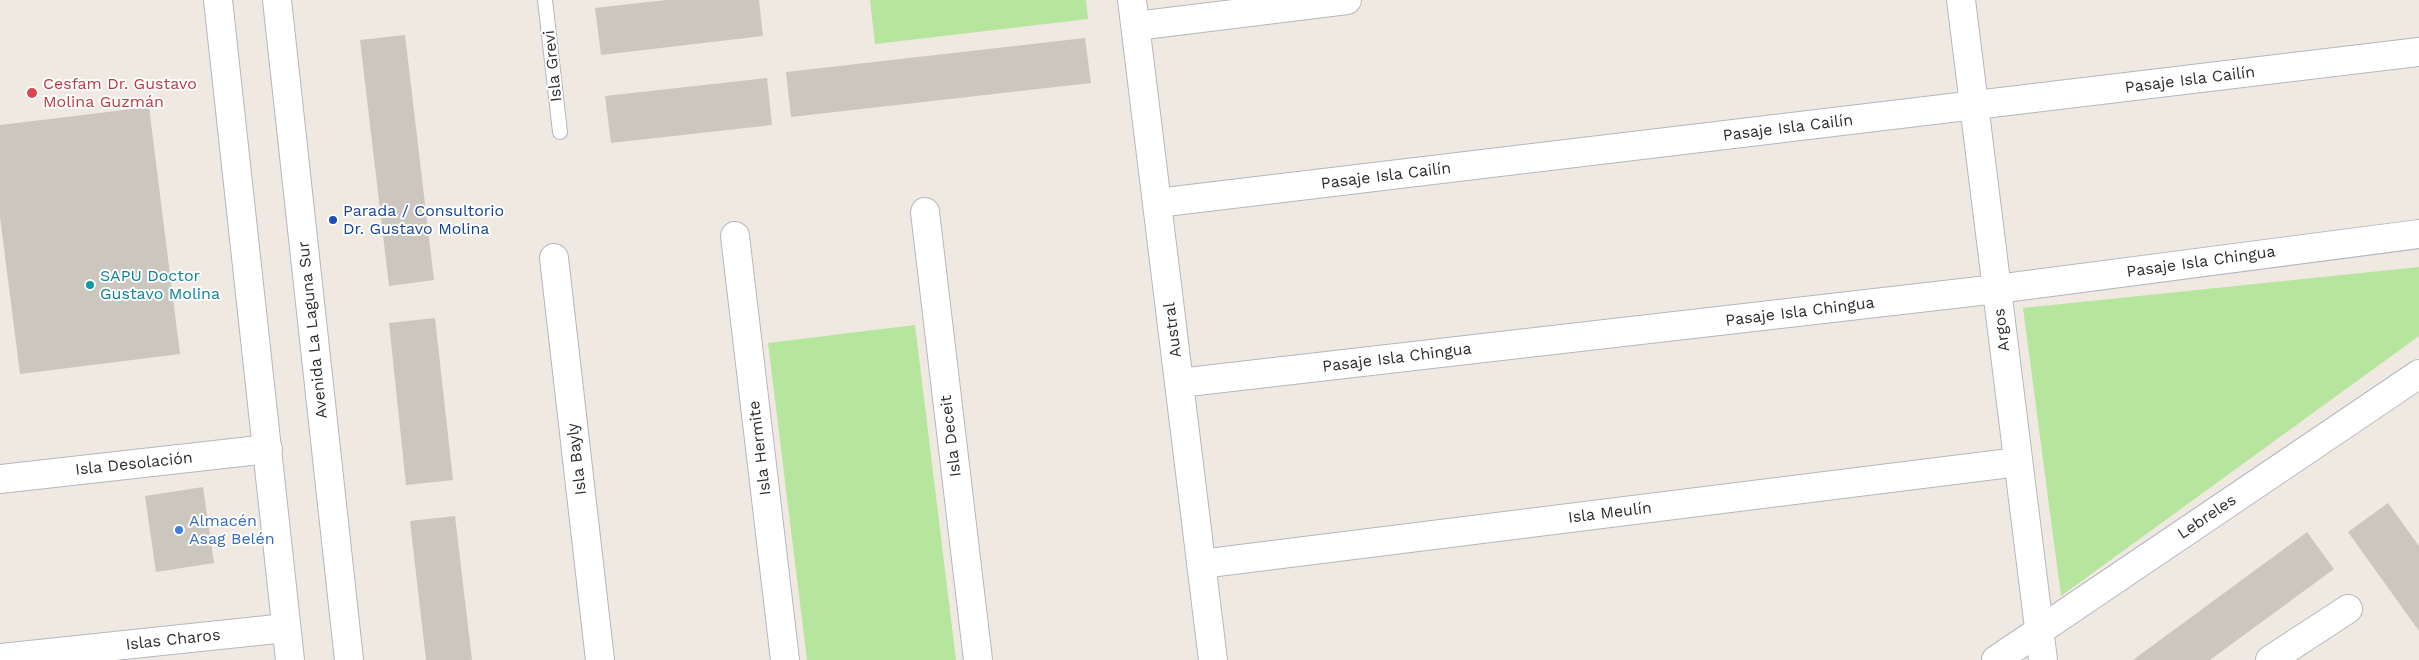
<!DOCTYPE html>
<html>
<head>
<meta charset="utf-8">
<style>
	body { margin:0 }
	canvas { display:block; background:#efe9e1 }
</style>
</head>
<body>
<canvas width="2419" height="660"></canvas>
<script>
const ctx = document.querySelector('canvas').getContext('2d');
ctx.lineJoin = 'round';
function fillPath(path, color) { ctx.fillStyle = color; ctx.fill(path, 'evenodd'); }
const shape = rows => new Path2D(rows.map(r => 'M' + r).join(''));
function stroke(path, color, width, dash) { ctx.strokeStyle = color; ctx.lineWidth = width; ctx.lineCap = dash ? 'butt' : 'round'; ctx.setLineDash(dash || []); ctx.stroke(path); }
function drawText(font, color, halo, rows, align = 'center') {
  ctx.font = font + ' "Work Sans",sans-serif'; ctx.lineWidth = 4; ctx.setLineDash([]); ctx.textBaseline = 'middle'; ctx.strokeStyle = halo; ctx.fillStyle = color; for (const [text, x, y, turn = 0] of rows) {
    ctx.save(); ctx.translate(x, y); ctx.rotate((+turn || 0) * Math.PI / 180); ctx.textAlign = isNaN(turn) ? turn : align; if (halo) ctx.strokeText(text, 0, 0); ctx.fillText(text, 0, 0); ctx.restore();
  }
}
const green = shape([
	[870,0,1086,0,1088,19,875,44],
	[2419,267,2419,336,2061,596,2023,308],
	[915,325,956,660,807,660,768,343]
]);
const building = shape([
	[666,0,759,0,763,36,601,55,595,8],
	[405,35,434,280,389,286,360,40],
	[1085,38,1091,83,791,117,786,72],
	[767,78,772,125,611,143,605,96],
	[149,107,180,354,20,374,0,217,0,125],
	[435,318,453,480,406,485,389,323],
	[203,487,214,563,156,572,145,496],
	[2388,503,2419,546,2419,631,2348,532],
	[455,516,472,660,426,660,410,521],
	[2307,532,2334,569,2210,660,2133,660]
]);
const service = shape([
	[545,0,560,132]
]);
const minor = shape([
	[1132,0,1213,660],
	[1961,0,2043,660],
	[1136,26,1347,0],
	[1157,203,2419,52],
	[925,212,978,660],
	[735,236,785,660],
	[554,258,600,660],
	[1179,383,1997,289,2419,234],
	[0,479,268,449],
	[1201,564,2018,462],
	[0,658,286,628],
	[1996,660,2419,374],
	[2270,660,2348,609]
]);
const tertiary = shape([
	[218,0,290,660],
	[277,0,349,660]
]);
const markers = [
	[32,93,6,"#e0444e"],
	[333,220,5,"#1a4fb4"],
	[90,285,5,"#0f9aa8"],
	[179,530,5,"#3f7fe0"]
];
const streetNames = [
	["Isla Grevi",553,66,-96],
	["Pasaje Isla Cailín",2190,80,-7],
	["Pasaje Isla Cailín",1788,128,-7],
	["Pasaje Isla Cailín",1386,176,-7],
	["Pasaje Isla Chingua",2201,262,-8],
	["Pasaje Isla Chingua",1800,312,-7],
	["Avenida La Laguna Sur",313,330,-96],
	["Austral",1173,330,-97],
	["Argos",2002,330,-97],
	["Pasaje Isla Chingua",1397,358,-7],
	["Isla Deceit",951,436,-97],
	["Isla Hermite",760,448,-97],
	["Isla Bayly",577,459,-97],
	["Isla Desolación",134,464,-6],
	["Isla Meulín",1610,513,-7],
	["Lebreles",2207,517,-34],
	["Islas Charos",173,640,-6]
];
const healthNames = [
	["Cesfam Dr. Gustavo",43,84],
	["Molina Guzmán",43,102]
];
const transitNames = [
	["Parada / Consultorio",343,211],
	["Dr. Gustavo Molina",343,229]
];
const cultureNames = [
	["SAPU Doctor",100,276],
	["Gustavo Molina",100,294]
];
const shopNames = [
	["Almacén",189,521],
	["Asag Belén",189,539]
];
fillPath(green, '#b6e59e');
fillPath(building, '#cbc7bf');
stroke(service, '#b4b7c1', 16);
stroke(minor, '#b4b7c1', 30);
stroke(tertiary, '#b4b7c1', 30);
stroke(service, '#fff', 14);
stroke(minor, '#fff', 28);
stroke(tertiary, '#fff', 28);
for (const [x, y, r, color] of markers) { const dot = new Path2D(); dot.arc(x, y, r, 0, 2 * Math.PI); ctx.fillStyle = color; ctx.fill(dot); stroke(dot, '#fff', 2); }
drawText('16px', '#2e2e2e', '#fff', streetNames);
drawText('16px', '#be3a42', '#fff', healthNames, 'left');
drawText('16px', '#164399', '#fff', transitNames, 'left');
drawText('16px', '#0d838f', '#fff', cultureNames, 'left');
drawText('16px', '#366cbe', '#fff', shopNames, 'left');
</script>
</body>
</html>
